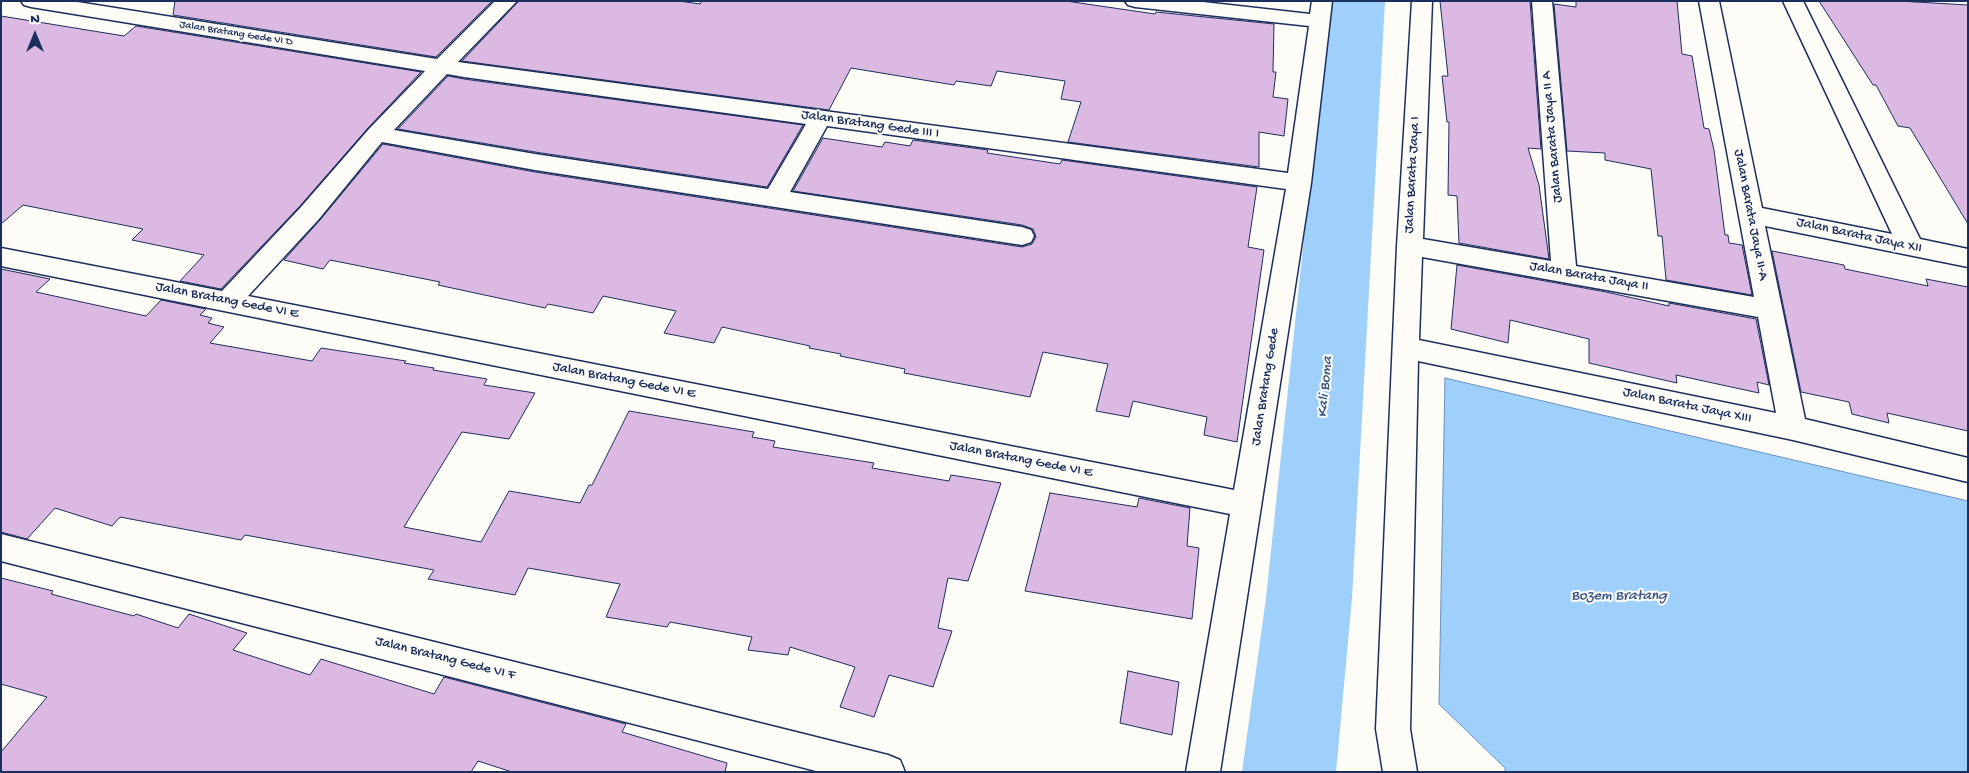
<!DOCTYPE html>
<html>
<head>
<meta charset="utf-8">
<style>
	body { margin:0 }
	#map { position:relative; width:1969px; height:773px; overflow:hidden; background:#fdfcf7; font-family:"Gochi Hand",sans-serif }
	canvas { display:block }
	.frame { position:absolute; inset:0; border:2px solid #1b2f5e; pointer-events:none }
	.north { position:absolute; left:10px; top:10px; width:50px; height:50px; -webkit-text-stroke:4px #fdfcf7; paint-order:stroke; rotate:0deg; font-size:14px; font-weight:700; line-height:20px; text-align:center; color:#1b2f5e }
	.north::after { content:''; display:block; margin:auto; width:18px; height:22px; background:#1b2f5e; clip-path:polygon(50% 0,100% 100%,50% 72%,0 100%) }
</style>
</head>
<body>
<div id="map">
<canvas width="1969" height="773"></canvas>
<div class="frame"></div>
<div class="north">N</div>
</div>
<script>
const ctx = document.querySelector('canvas').getContext('2d');
ctx.lineJoin = 'round';
function fillPath(path, color) { ctx.fillStyle = color; ctx.fill(path, 'evenodd'); }
const shape = rows => new Path2D(rows.map(r => 'M' + r).join(''));
function stroke(path, color, width, dash) { ctx.strokeStyle = color; ctx.lineWidth = width; ctx.lineCap = dash ? 'butt' : 'round'; ctx.setLineDash(dash || []); ctx.stroke(path); }
function drawText(font, color, halo, rows, align = 'center') {
  ctx.font = font + ' "Gochi Hand",sans-serif'; ctx.lineWidth = 4; ctx.setLineDash([]); ctx.textBaseline = 'middle'; ctx.strokeStyle = halo; ctx.fillStyle = color; for (const [text, x, y, turn = 0] of rows) {
    ctx.save(); ctx.translate(x, y); ctx.rotate((+turn || 0) * Math.PI / 180); ctx.textAlign = isNaN(turn) ? turn : align; if (halo) ctx.strokeText(text, 0, 0); ctx.fillText(text, 0, 0); ctx.restore();
  }
}
const water = shape([
	[1445,378,1968,501,1968,772,1505,772,1505,768,1439,704,1445,378]
]);
const river = shape([
	[1329,1,1385,1,1352,598,1336,772,1242,772,1266,598,1329,1]
]);
const building = shape([
	[175,1,492,1,436,57,173,15,175,1],
	[519,1,679,1,700,4,702,1,1066,1,1155,14,1156,12,1274,24,1273,72,1276,72,1273,97,1288,99,1284,136,1259,132,1259,167,1068,142,1081,102,1061,99,1065,81,997,71,991,86,956,81,954,85,851,68,829,110,462,61,519,1],
	[1440,1,1530,1,1541,149,1528,148,1539,185,1549,259,1459,243,1457,196,1448,195,1449,122,1447,122,1442,76,1448,76,1440,1],
	[1576,1,1677,1,1682,54,1692,56,1704,128,1709,129,1714,150,1725,235,1728,235,1729,243,1742,245,1752,295,1666,280,1662,236,1658,236,1651,169,1605,160,1605,153,1567,151,1554,4,1576,7,1576,1],
	[1819,1,1899,1,1968,5,1968,224,1910,128,1898,126,1876,85,1873,85,1819,1],
	[1,16,124,36,136,26,421,72,368,128,300,206,221,289,180,281,204,255,132,240,143,229,23,205,1,224,1,16],
	[448,76,464,79,803,125,767,187,535,152,398,129,448,76],
	[823,138,882,147,885,142,910,146,913,140,988,150,987,153,1060,164,1062,160,1257,187,1248,247,1264,250,1237,442,1204,435,1207,417,1133,401,1129,417,1096,411,1108,364,1043,352,1030,397,904,373,905,369,840,356,841,354,809,348,810,346,722,327,714,343,664,333,676,311,603,296,593,313,548,304,545,308,438,285,440,282,330,260,323,269,284,260,320,220,383,144,535,172,1022,247,1032,244,1036,237,1033,229,1022,225,793,191,823,138],
	[1772,251,1844,265,1845,269,1928,286,1926,279,1968,287,1968,431,1887,413,1889,423,1852,414,1849,402,1801,392,1772,251],
	[1457,265,1606,292,1669,306,1669,303,1756,319,1769,385,1757,382,1759,393,1676,375,1677,383,1589,363,1589,339,1510,320,1508,343,1451,329,1457,265],
	[1,269,50,279,36,292,146,316,161,300,206,309,200,315,212,318,208,323,224,327,210,343,312,361,321,348,406,361,404,363,434,368,433,370,487,379,484,385,535,393,509,439,462,432,404,527,481,542,509,491,580,503,589,485,592,485,629,411,754,432,752,437,775,441,773,447,874,463,872,468,949,481,951,475,1001,483,968,581,948,578,938,628,952,631,933,687,889,675,874,717,840,707,855,667,790,647,788,655,748,650,752,637,670,622,667,627,606,617,620,584,528,568,515,595,428,579,434,570,245,535,241,540,120,517,112,526,55,508,27,539,1,532,1,269],
	[1050,493,1137,507,1139,498,1190,508,1187,546,1199,548,1192,619,1025,591,1050,493],
	[1,578,53,591,51,594,134,616,136,614,178,628,189,614,247,633,233,650,310,675,321,659,434,694,444,677,626,724,622,732,727,763,725,772,512,772,478,761,471,772,1,772,1,752,47,697,1,684,1,578],
	[1128,671,1179,682,1172,735,1120,723,1128,671]
]);
const minor = shape([
	[21,1,71,1,437,59,495,1,517,1,458,62,1288,173,1309,26,1135,7,1128,5,1125,1,1194,1,1310,14,1312,1,1332,1,1311,183,1220,772,1186,772,1230,514,1,266,1,248,222,291,301,207,369,129,425,71,31,7,24,5,21,1],
	[447,74,464,77,806,124,768,189,535,154,394,130,447,74],
	[827,126,1286,189,1234,490,248,296,319,219,382,142,535,170,1022,245,1031,242,1034,236,1031,230,1022,227,790,192,827,126],
	[1412,1,1432,1,1423,239,1551,261,1532,1,1552,1,1576,266,1754,297,1699,1,1719,1,1762,208,1892,234,1783,1,1803,1,1920,239,1968,249,1968,267,1765,226,1805,419,1968,458,1968,482,1793,440,1418,361,1410,729,1417,772,1383,772,1376,729,1397,246,1412,1],
	[1422,257,1758,317,1776,413,1419,340,1422,257],
	[1,534,888,755,900,760,905,772,820,772,1,561,1,534]
]);
const farStreetnames = [
	["Jalan Bratang Gede VI D",236,34,9]
];
const streetNames = [
	["Jalan Bratang Gede III I",870,125,8],
	["Jalan Barata Jaya II A",1553,137,-95],
	["Jalan Barata Jaya I",1413,175,-87],
	["Jalan Barata Jaya II-A",1750,215,79],
	["Jalan Barata Jaya XII",1859,236,12],
	["Jalan Barata Jaya II",1589,277,10],
	["Jalan Bratang Gede VI E",227,301,11],
	["Jalan Bratang Gede VI E",624,381,11],
	["Jalan Bratang Gede",1266,387,-81],
	["Jalan Barata Jaya XIII",1687,406,12],
	["Jalan Bratang Gede VI E",1021,460,11],
	["Jalan Bratang Gede VI F",445,659,14]
];
const waterNames = [
	["Kali Boma",1326,387,-85],
	["Bozem Bratang",1619,597]
];
fillPath(water, '#9fd0fc');
stroke(water, '#6a90bd', 1);
fillPath(river, '#9fd0fc');
fillPath(building, '#dcb9e3');
stroke(building, '#1b2f5e', 1);
stroke(minor, '#1b2f5e', 3);
fillPath(minor, '#fdfcf7');
drawText('11px', '#1b2f5e', '#fdfcf7', farStreetnames);
drawText('14px', '#1b2f5e', '#fdfcf7', streetNames);
drawText('italic 15px', '#3c5786', '#fdfcf7', waterNames);
</script>
</body>
</html>
